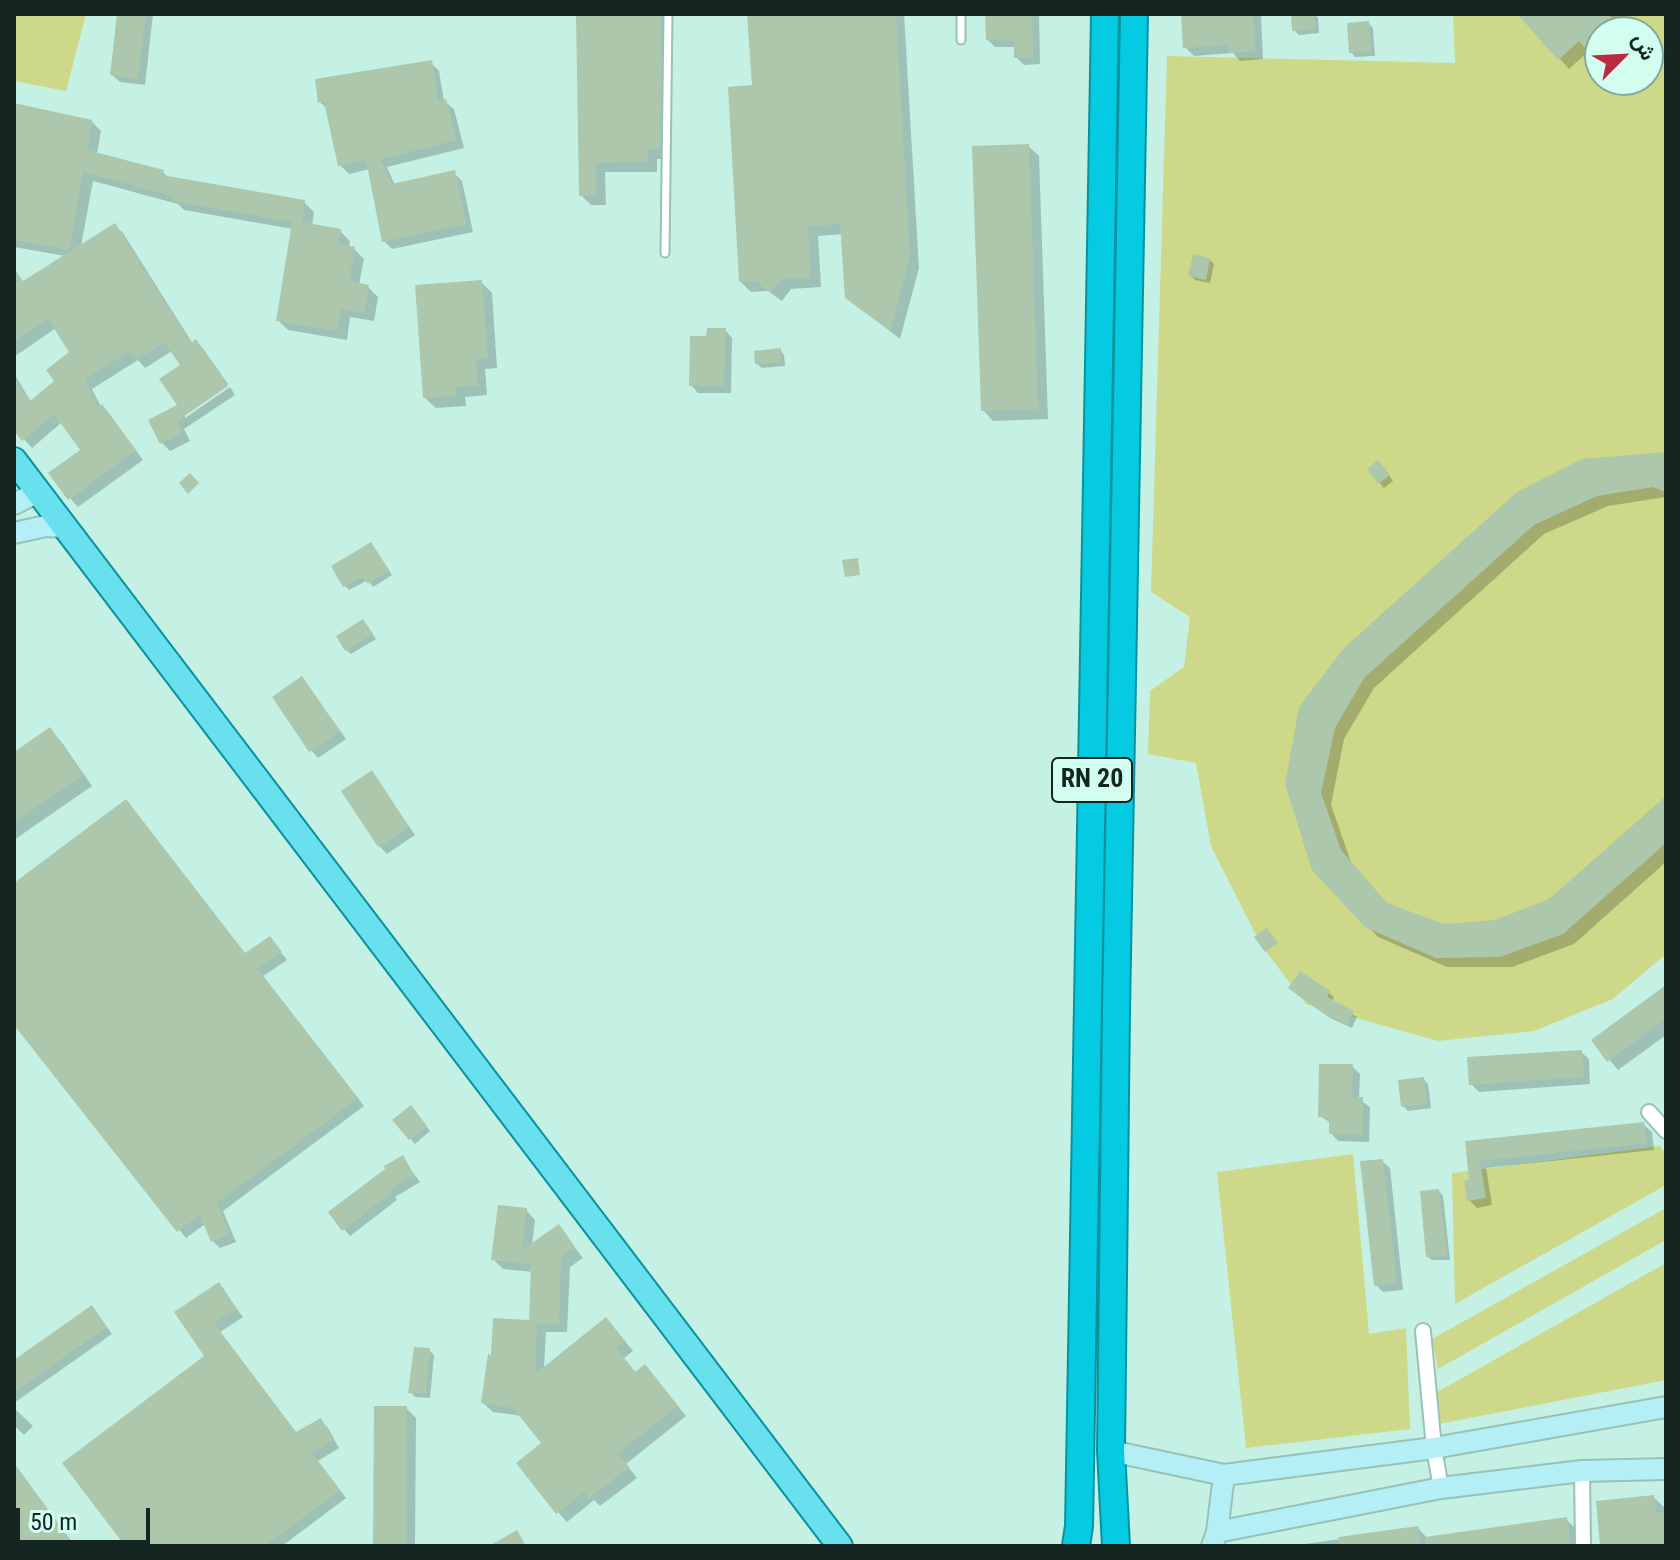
<!DOCTYPE html>
<html>
<head>
<meta charset="utf-8">
<style>
	body { margin:0 }
	#map { position:relative; width:1680px; height:1560px; overflow:hidden; background:#c5f1e5; font-family:"Roboto Condensed",Vazirmatn,sans-serif }
	canvas { display:block }
	.frame { position:absolute; inset:0; border:16px solid #152521; pointer-events:none }
	.north { position:absolute; left:1584px; top:16px; width:80px; height:80px; box-sizing:border-box; background:#d2fef2; border:2px solid #86a79e; border-radius:50%; rotate:66deg; font-size:22px; font-weight:700; line-height:32px; text-align:center; color:#152521 }
	.north::after { content:''; display:block; margin:auto; width:28px; height:36px; background:#bb2a3d; clip-path:polygon(50% 0,100% 100%,50% 72%,0 100%) }
	.scale { position:absolute; left:16px; top:1508px; width:134px; height:36px; box-sizing:border-box; border:4px solid #152521; border-top:0; padding-left:10px; font-size:24px; line-height:28px; white-space:nowrap; color:#152521; -webkit-text-stroke:6px #d2fef2; paint-order:stroke }
</style>
</head>
<body>
<div id="map">
<canvas width="1680" height="1560"></canvas>
<div class="frame"></div>
<div class="north">ش</div>
<div class="scale">50 m</div>
</div>
<script>
const ctx = document.querySelector('canvas').getContext('2d');
ctx.lineJoin = 'round';
function fillPath(path, color) { ctx.fillStyle = color; ctx.fill(path, 'evenodd'); }
const shape = rows => new Path2D(rows.map(r => 'M' + r).join(''));
function stroke(path, color, width, dash) { ctx.strokeStyle = color; ctx.lineWidth = width; ctx.lineCap = dash ? 'butt' : 'round'; ctx.setLineDash(dash || []); ctx.stroke(path); }
function drawText(font, color, halo, rows, align = 'center') {
  ctx.font = font + ' "Roboto Condensed",sans-serif'; ctx.lineWidth = 7; ctx.setLineDash([]); ctx.textBaseline = 'middle'; ctx.strokeStyle = halo; ctx.fillStyle = color; for (const [text, x, y, turn = 0] of rows) {
    ctx.save(); ctx.translate(x, y); ctx.rotate((+turn || 0) * Math.PI / 180); ctx.textAlign = isNaN(turn) ? turn : align; if (halo) ctx.strokeText(text, 0, 0); ctx.fillText(text, 0, 0); ctx.restore();
  }
}
const green = shape([
	[16,14,86,14,66,91,14,81],
	[1453,14,1666,14,1666,954,1613,999,1534,1031,1438,1041,1306,1004,1261,945,1211,846,1196,763,1148,754,1150,691,1184,667,1190,617,1151,592,1167,56,1455,63],
	[1600,32,1648,32,1648,80,1600,80],
	[1660,1146,1666,1155,1666,1185,1455,1304,1452,1173],
	[1353,1154,1369,1334,1406,1328,1410,1429,1246,1448,1217,1172],
	[1666,1208,1666,1240,1438,1369,1432,1339],
	[1666,1263,1666,1380,1434,1425,1432,1395]
]);
const shadow = shape([
	[119,14,153,14,145,85,120,82,112,75],
	[578,14,668,14,674,19,671,25,669,159,657,159,657,172,605,172,606,205,591,205,581,195],
	[749,14,904,14,919,268,900,339,847,297,843,234,818,236,821,287,791,289,782,301,768,291,751,292,741,282,754,87],
	[987,14,1039,14,1040,64,1024,65,1016,57,1016,47,995,47,988,40],
	[1183,14,1261,14,1263,59,1240,61,1233,53,1194,56,1185,47],
	[1301,14,1314,14,1318,18,1319,33,1299,35,1294,30],
	[1519,14,1630,14,1617,26,1622,32,1600,32,1600,61,1590,50,1569,69],
	[1368,23,1373,28,1375,56,1355,57,1351,52],
	[431,63,439,71,444,101,454,109,464,148,387,167,395,185,454,173,462,181,473,232,392,249,384,241,370,169,349,174,340,165,327,109,320,102],
	[14,105,91,121,101,131,97,154,163,172,170,179,304,202,314,212,312,226,340,231,350,241,349,248,354,249,364,259,359,285,368,287,378,297,374,321,350,317,347,340,288,330,278,320,293,229,184,210,178,204,93,181,81,246,114,225,123,233,193,344,196,342,204,350,228,384,185,413,185,418,230,387,235,395,184,429,190,441,170,451,162,443,180,405,182,365,172,351,145,368,138,360,92,389,101,407,110,415,143,460,78,507,70,498,83,450,62,422,32,448,14,428,14,373,31,402,57,381,72,353,56,328,14,357,14,285,23,283,65,256,14,247],
	[1028,146,1039,156,1048,419,993,421,983,410],
	[1210,260,1214,264,1210,283,1195,280,1190,275],
	[482,283,492,293,497,368,485,369,487,395,465,397,466,406,436,408,425,398],
	[725,330,732,338,731,393,698,393,691,385,708,338],
	[780,350,784,355,785,366,762,368,757,364],
	[1666,455,1666,497,1608,506,1544,534,1374,688,1344,739,1331,805,1351,862,1388,906,1444,926,1496,922,1550,901,1666,798,1666,862,1574,944,1512,967,1447,967,1378,937,1314,869,1301,708,1519,494],
	[1383,467,1393,481,1384,488,1369,470],
	[375,549,392,575,373,587,368,580,349,590,345,586],
	[363,621,376,639,351,654,346,650],
	[302,678,346,739,318,758,311,750],
	[50,730,60,740,92,786,14,840,14,755],
	[372,773,415,835,387,854,379,846],
	[14,885,246,955,270,939,287,960,263,976,364,1106,223,1211,236,1242,220,1248,213,1241,205,1224,186,1238,14,1021],
	[1301,974,1329,993,1334,997,1331,1002,1357,1017,1352,1028,1330,1018,1295,993],
	[1666,987,1666,1035,1618,1070,1594,1041],
	[1581,1052,1589,1059,1590,1084,1479,1092,1471,1084],
	[1352,1066,1360,1074,1359,1099,1370,1107,1369,1142,1338,1141,1331,1133,1331,1123,1320,1116],
	[1423,1079,1428,1084,1431,1108,1408,1111,1403,1106],
	[415,1112,430,1131,415,1144,395,1120],
	[1644,1125,1652,1132,1654,1150,1486,1168,1492,1205,1477,1208,1469,1200,1472,1182,1467,1143],
	[402,1158,420,1182,395,1197,397,1200,350,1236,344,1229],
	[1382,1161,1390,1168,1403,1290,1383,1292,1376,1285],
	[1439,1191,1443,1196,1450,1260,1432,1260,1427,1256],
	[526,1210,535,1220,532,1245,558,1226,583,1258,570,1267,567,1332,546,1332,544,1369,615,1329,633,1351,624,1358,636,1373,654,1376,686,1416,626,1464,637,1478,600,1506,594,1500,567,1522,558,1512,544,1443,522,1416,493,1412,483,1403,493,1357,531,1322,533,1272,503,1269,493,1259],
	[219,1285,243,1317,220,1332,297,1434,320,1420,328,1428,339,1448,318,1461,346,1498,282,1546,128,1546,207,1357],
	[98,1315,112,1334,14,1403,14,1362],
	[429,1350,434,1355,430,1398,415,1397,411,1392],
	[14,1408,33,1426,24,1435,14,1425],
	[406,1408,416,1418,415,1546,375,1546],
	[1653,1497,1664,1507,1666,1514,1666,1546,1602,1546],
	[1566,1519,1577,1530,1579,1546,1291,1546,1418,1528,1428,1539]
]);
const building = shape([
	[117,14,146,14,138,79,110,75],
	[576,14,662,14,660,149,647,149,648,162,596,163,596,196,579,196],
	[747,14,896,14,910,257,890,331,845,298,840,224,808,226,811,278,781,279,771,293,756,282,739,282,728,87,752,85],
	[985,14,1032,14,1033,58,1014,58,1014,40,986,40],
	[1181,14,1253,14,1255,51,1229,53,1229,45,1183,48],
	[1291,14,1314,14,1316,29,1292,31],
	[1517,14,1608,14,1624,32,1600,32,1600,64,1579,41,1558,60],
	[1369,21,1371,52,1349,53,1347,23],
	[432,60,438,101,446,99,457,140,380,159,392,184,455,170,466,224,382,242,366,160,338,166,324,102,318,103,315,79],
	[14,103,92,120,87,150,164,170,162,175,305,200,302,222,341,229,338,244,355,247,349,281,369,285,364,313,341,309,337,331,276,321,292,222,172,201,173,196,83,172,69,250,14,240],
	[1029,144,1038,409,981,411,972,146],
	[115,223,191,343,196,339,228,386,177,421,183,432,160,444,148,420,177,405,159,379,180,365,164,342,136,360,130,351,85,380,98,407,102,404,136,450,68,500,48,473,80,450,54,414,22,441,14,431,14,376,29,402,54,381,46,370,69,352,48,319,14,341,14,268,23,281],
	[1193,254,1210,258,1206,280,1188,276],
	[482,280,488,358,476,359,478,386,456,387,456,396,423,398,415,285],
	[707,328,726,328,724,386,689,386,690,336,706,336],
	[781,348,782,362,755,364,754,351],
	[1666,452,1666,492,1653,487,1597,496,1534,525,1364,678,1335,728,1321,793,1341,850,1387,903,1444,924,1495,920,1549,899,1666,796,1666,843,1563,934,1500,957,1436,958,1365,927,1312,870,1285,784,1299,707,1344,648,1517,492,1582,459],
	[1378,460,1390,475,1378,484,1367,469],
	[190,473,199,483,188,494,179,483],
	[371,542,389,570,368,584,363,577,343,587,331,566],
	[858,558,860,575,845,577,842,560],
	[363,619,373,634,345,651,336,636],
	[302,676,340,731,309,752,272,697],
	[50,727,83,775,14,823,14,752],
	[372,770,409,827,378,847,341,791],
	[126,799,245,953,270,936,282,952,257,968,358,1098,217,1203,230,1234,211,1242,200,1215,177,1232,14,1025,14,883],
	[1267,928,1278,943,1265,952,1254,937],
	[1300,971,1330,991,1327,997,1354,1011,1347,1025,1323,1013,1288,988],
	[1666,985,1666,1019,1607,1062,1591,1040],
	[1582,1050,1584,1077,1469,1085,1467,1057],
	[1319,1064,1353,1064,1352,1097,1363,1097,1363,1135,1329,1134,1329,1117,1318,1117],
	[1424,1077,1427,1104,1401,1107,1398,1080],
	[411,1105,427,1126,409,1140,392,1120],
	[1644,1122,1647,1143,1480,1161,1486,1198,1467,1201,1464,1181,1469,1180,1465,1141],
	[403,1155,414,1175,390,1189,392,1192,342,1231,328,1212,385,1169,384,1166],
	[1383,1159,1397,1283,1374,1286,1360,1161],
	[1439,1189,1447,1256,1426,1257,1420,1191],
	[498,1205,527,1208,522,1250,559,1224,575,1247,561,1257,559,1324,537,1323,535,1374,606,1317,625,1341,616,1348,635,1372,645,1364,678,1406,618,1453,629,1467,589,1498,584,1492,556,1514,516,1463,541,1443,513,1408,481,1403,488,1354,491,1355,493,1318,529,1320,531,1264,491,1260],
	[219,1282,237,1309,214,1323,296,1432,321,1418,333,1440,312,1453,340,1490,265,1546,125,1546,62,1463,204,1356,174,1312],
	[92,1305,107,1327,14,1392,14,1360],
	[414,1347,430,1348,426,1394,408,1393],
	[374,1406,407,1406,406,1546,373,1546],
	[14,1463,75,1546,14,1546],
	[1654,1495,1656,1513,1666,1512,1666,1546,1600,1546,1596,1501],
	[1567,1517,1571,1546,1426,1546,1425,1537],
	[1418,1526,1421,1546,1339,1546,1338,1537],
	[517,1530,526,1546,489,1546]
]);
const lane = shape([
	[961,14,961,40],
	[665,253,668,14]
]);
const street = shape([
	[1649,1112,1666,1131],
	[1423,1331,1434,1448,1441,1488],
	[1582,1471,1583,1546]
]);
const secondary = shape([
	[14,504,38,492],
	[14,533,46,526,64,527],
	[1111,1451,1224,1475,1434,1448,1666,1407],
	[1217,1532,1441,1488,1582,1471,1666,1469],
	[1212,1546,1217,1532,1224,1475]
]);
const primary = shape([
	[14,460,840,1546]
]);
const highway = shape([
	[1076,1546,1079,1526,1105,14],
	[1116,1546,1111,1451,1116,1010,1134,14]
]);
const shields = [
	[1092,780,80]
];
const shieldNames = [
	["RN 20",1092,780]
];
fillPath(green, '#ced889');
fillPath(shadow, '#0003');
fillPath(building, '#acc7ac');
stroke(lane, '#98c2b7', 11);
stroke(street, '#98c2b7', 18);
stroke(secondary, '#98c2b7', 24);
stroke(primary, '#0a919e', 28);
stroke(highway, '#0a919e', 30);
stroke(lane, '#fff', 7);
stroke(street, '#fff', 14);
stroke(secondary, '#b4eff6', 20);
stroke(primary, '#68e0ee', 24);
stroke(highway, '#04cbe2', 26);
for (const [x, y, w] of shields) { const box = new Path2D(); box.roundRect(x - w / 2, y - 22, w, 44, 6); ctx.fillStyle = '#d2fef2'; ctx.fill(box); stroke(box, '#152521', 2); }
drawText('bold 26px', '#152521', null, shieldNames);
</script>
</body>
</html>
